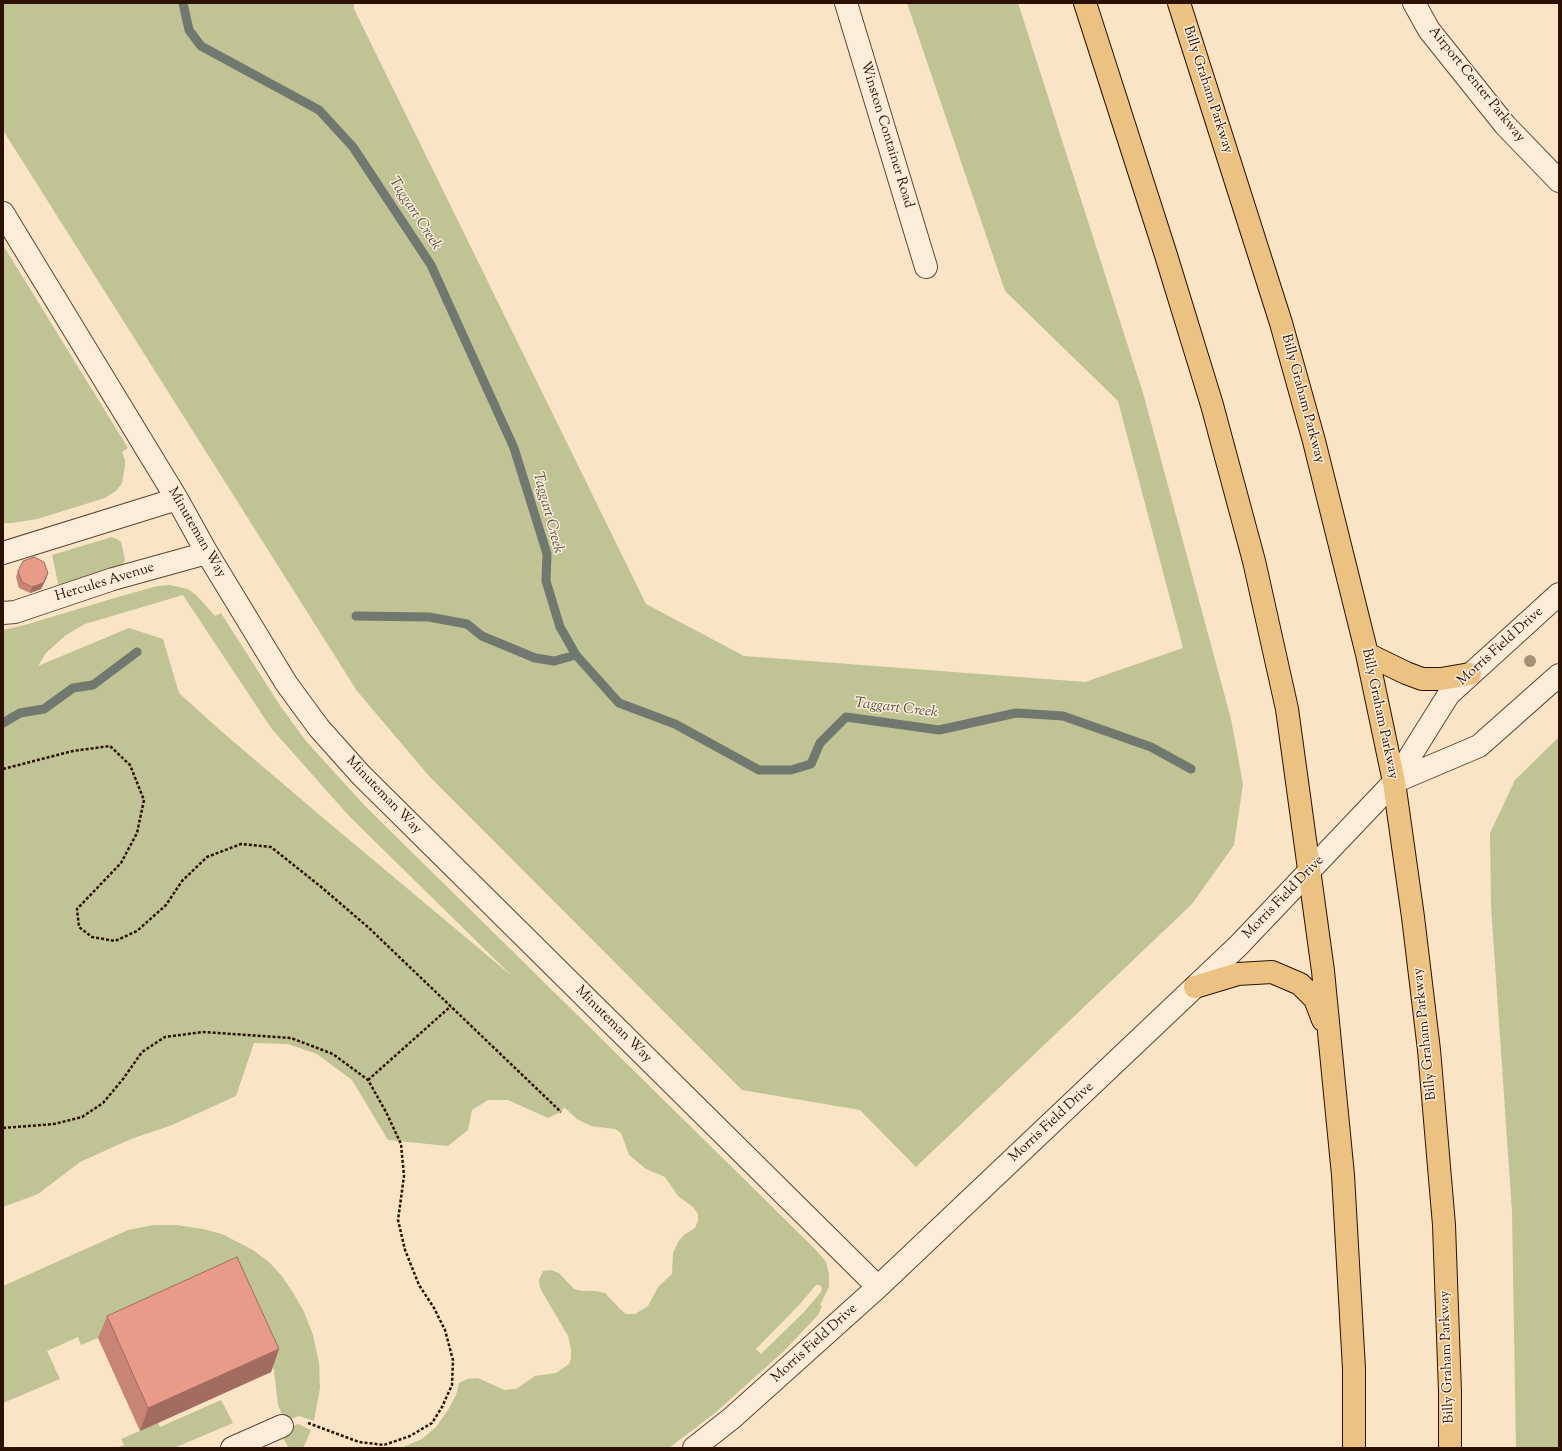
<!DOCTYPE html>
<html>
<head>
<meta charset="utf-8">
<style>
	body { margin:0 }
	#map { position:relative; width:1562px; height:1451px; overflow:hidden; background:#f9e4c6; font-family:"Sorts Mill Goudy",serif }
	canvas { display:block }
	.frame { position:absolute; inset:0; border:4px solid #2c1001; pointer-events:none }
</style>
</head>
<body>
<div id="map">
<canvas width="1562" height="1451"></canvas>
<div class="frame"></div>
</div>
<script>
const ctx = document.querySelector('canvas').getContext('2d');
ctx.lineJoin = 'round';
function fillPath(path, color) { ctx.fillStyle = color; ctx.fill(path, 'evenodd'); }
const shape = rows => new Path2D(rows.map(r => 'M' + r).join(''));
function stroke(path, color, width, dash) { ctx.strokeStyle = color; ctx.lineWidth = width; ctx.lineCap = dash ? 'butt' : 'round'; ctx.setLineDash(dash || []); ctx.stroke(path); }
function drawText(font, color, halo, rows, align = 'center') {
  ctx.font = font + ' "Sorts Mill Goudy",serif'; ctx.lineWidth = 3; ctx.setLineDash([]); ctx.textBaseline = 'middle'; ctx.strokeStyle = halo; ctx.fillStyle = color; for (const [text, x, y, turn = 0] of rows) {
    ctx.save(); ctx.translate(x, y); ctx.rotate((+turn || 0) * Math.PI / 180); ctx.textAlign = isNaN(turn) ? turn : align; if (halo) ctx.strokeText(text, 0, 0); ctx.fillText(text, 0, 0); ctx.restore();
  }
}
const green = shape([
	[3,3,354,3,354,9,646,604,744,656,1085,682,1183,648,1118,401,1005,291,907,3,1018,3,1143,393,1231,719,1243,784,1234,845,1192,904,916,1167,860,1110,742,1090,429,776,357,691,6,135,3,129],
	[3,245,128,448,122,452,125,460,125,466,122,483,116,491,105,498,37,519,12,523,3,523],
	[112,537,117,539,121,542,125,560,123,564,119,569,59,588,52,555],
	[170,585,188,589,197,596,215,616,221,613,281,707,306,741,335,773,366,807,816,1250,826,1262,829,1274,829,1287,820,1305,822,1306,818,1315,785,1350,716,1412,669,1448,395,1448,403,1447,422,1439,436,1427,448,1410,456,1395,459,1383,467,1379,478,1378,504,1390,516,1389,535,1376,556,1373,569,1364,571,1358,571,1349,568,1336,540,1288,539,1280,543,1271,551,1270,559,1273,574,1289,582,1291,595,1291,605,1293,621,1310,626,1314,635,1314,648,1306,658,1287,672,1274,673,1253,678,1242,684,1235,695,1228,698,1221,698,1214,693,1207,678,1196,665,1177,646,1169,629,1155,621,1133,615,1129,591,1126,577,1119,564,1107,561,1112,548,1118,508,1100,488,1100,472,1110,468,1130,448,1146,388,1140,352,1080,317,1054,288,1044,254,1043,236,1096,172,1125,131,1139,80,1162,38,1194,3,1207,3,630,28,624,118,597,157,586],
	[183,595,271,728,349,816,513,977,322,817,221,731,179,693,163,639,129,628,38,666,46,653,66,635,85,624],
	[816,1285,820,1285,822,1288,821,1292,804,1312,761,1354,756,1349,799,1305],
	[1559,737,1559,1448,1516,1448,1512,1212,1491,906,1490,833,1515,780],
	[154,1225,177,1225,203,1229,222,1234,253,1250,270,1263,281,1275,292,1291,304,1312,313,1335,319,1363,320,1388,314,1421,299,1416,285,1421,278,1405,274,1370,229,1280,98,1338,81,1345,78,1337,47,1351,60,1379,3,1403,3,1286,128,1230],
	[221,1400,233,1423,174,1448,116,1448,124,1445,121,1439,158,1423,160,1427],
	[298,1424,311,1430,305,1444,303,1448,285,1448,288,1447,280,1432]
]);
const stream = shape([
	[183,3,189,30,201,46,319,110,353,147,431,265,514,448,547,554,546,581,560,627,576,655,619,703,675,724,759,770,791,770,811,764,820,743,846,717,939,730,1016,713,1063,716,1151,747,1191,769],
	[356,616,429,617,467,624,482,636,535,658,554,661,576,655],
	[3,723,20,713,44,709,73,688,93,685,137,652]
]);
const path = shape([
	[3,769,73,751,110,746,130,765,144,800,137,833,121,863,77,909,79,927,92,937,115,941,137,931,166,905,182,881,207,857,241,844,271,847,320,886,369,928,561,1112],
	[368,1080,451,1006],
	[3,1128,54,1124,82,1117,103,1103,123,1079,142,1052,165,1037,203,1032,291,1038,333,1054,368,1080,386,1112,401,1144,404,1176,398,1220,405,1250,419,1285,434,1308,445,1330,453,1360,452,1385,442,1407,432,1423,410,1436,384,1445,359,1442,308,1423]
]);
const minor = shape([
	[846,3,926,267],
	[1414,3,1429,30,1505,125,1559,181],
	[3,213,177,499,207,553,286,683,319,728,361,775,878,1287],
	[3,553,177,499],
	[3,613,15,612,113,579,207,553],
	[1394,782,1479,746,1559,675],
	[232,1448,282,1426],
	[694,1448,732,1418,878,1287,1238,946,1394,782,1449,694,1559,594]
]);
const highway = shape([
	[1085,3,1165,252,1212,405,1254,561,1287,709,1323,971,1343,1175,1354,1369,1354,1448],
	[1179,3,1281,323,1314,441,1367,654,1394,782,1413,917,1429,1050,1444,1225,1450,1392,1450,1448],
	[1367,654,1406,673,1422,679,1441,679,1470,674],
	[1195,987,1238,974,1272,972,1300,984,1315,999,1323,1020]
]);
const trees = [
	[1530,661]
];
const wall = shape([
	[18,571,48,573,46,579,41,589,30,593,19,588,16,577],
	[107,1316,279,1349,271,1372,140,1431,98,1338]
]);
const shadedWall = shape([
	[48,573,46,579,41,589,30,593,32,587],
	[279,1349,271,1372,140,1431,148,1408]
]);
const building = shape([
	[34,557,44,562,48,573,43,583,32,587,22,582,18,571,23,561,34,557],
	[237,1257,279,1349,148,1408,107,1316,237,1257]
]);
const streetNames = [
	["Airport Center Parkway",1476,85,51],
	["Billy Graham Parkway",1207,90,72],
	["Winston Container Road",886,135,73],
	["Billy Graham Parkway",1302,399,75],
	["Minuteman Way",196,533,60],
	["Hercules Avenue",105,583,-17],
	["Morris Field Drive",1501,647,-42],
	["Billy Graham Parkway",1379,714,78],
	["Minuteman Way",383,796,46],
	["Morris Field Drive",1284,898,-46],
	["Minuteman Way",613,1025,45],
	["Billy Graham Parkway",1426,1034,-96],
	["Morris Field Drive",1052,1123,-43],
	["Morris Field Drive",815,1344,-42],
	["Billy Graham Parkway",1448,1357,-92]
];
const waterNames = [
	["Taggart Creek",414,214,57],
	["Taggart Creek",547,513,75],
	["Taggart Creek",896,709,7]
];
fillPath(green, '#c0c393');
stroke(stream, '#70786f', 9);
stroke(minor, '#5f4532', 24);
stroke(highway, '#2c1001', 24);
stroke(path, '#2c1001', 2.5, [3, 2]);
stroke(minor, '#fbedda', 22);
stroke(highway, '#ecc283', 22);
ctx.fillStyle = '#a59276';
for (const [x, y] of trees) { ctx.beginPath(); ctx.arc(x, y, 6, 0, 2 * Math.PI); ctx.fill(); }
fillPath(wall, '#c88576');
fillPath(shadedWall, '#a26c60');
fillPath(building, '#e89b89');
stroke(building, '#a26c60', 1);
drawText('14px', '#2c1001', '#fbedda', streetNames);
drawText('italic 15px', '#544d41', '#fbedda', waterNames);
</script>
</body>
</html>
